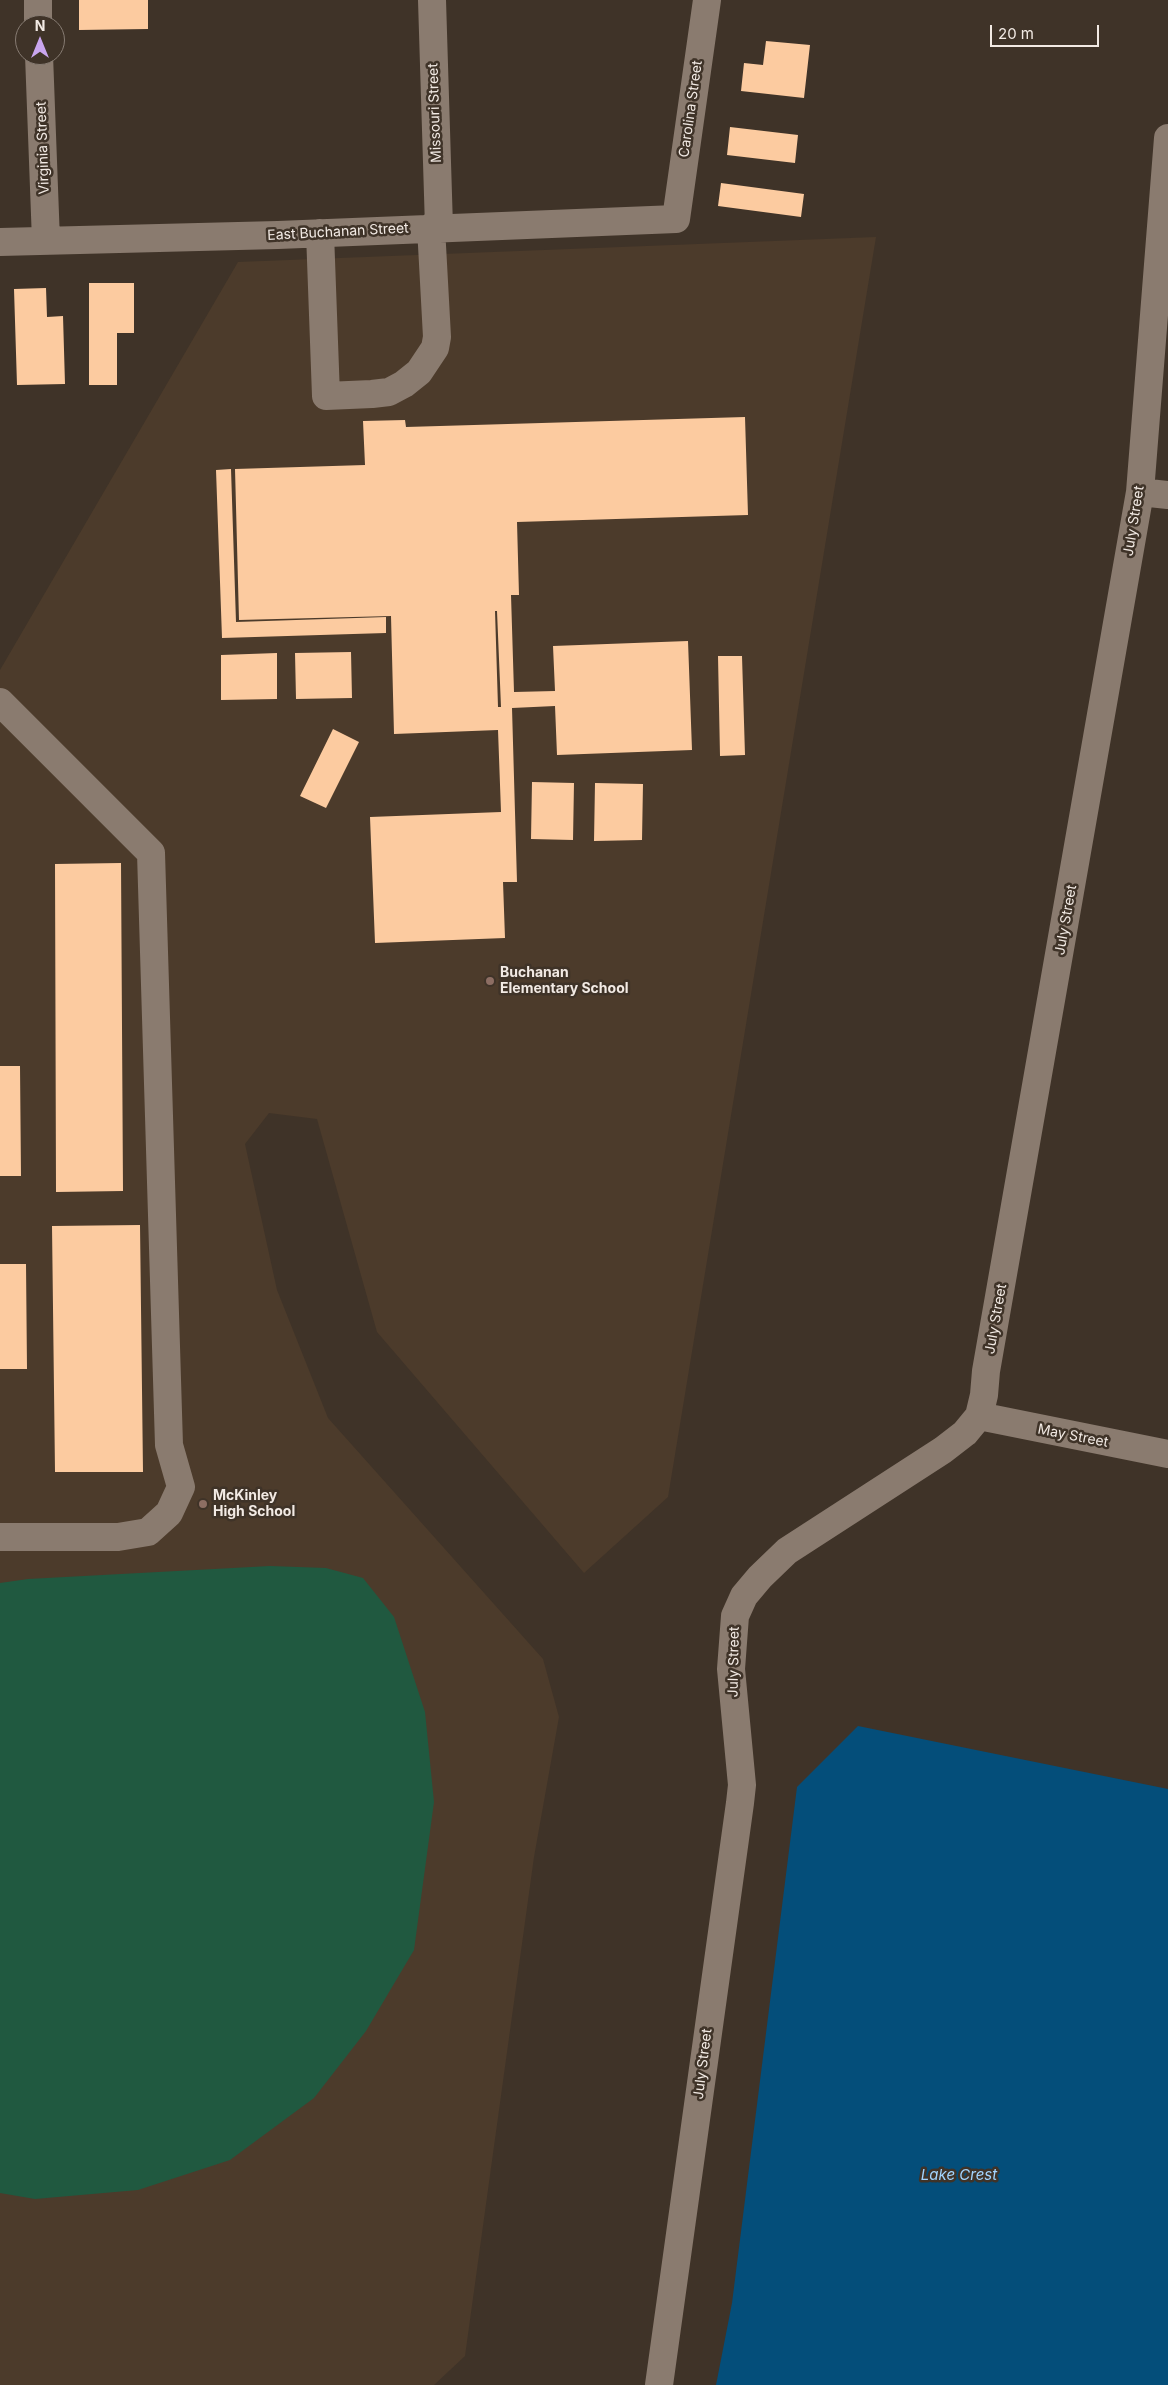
<!DOCTYPE html>
<html>
<head>
<meta charset="utf-8">
<style>
	body { margin:0 }
	#map { position:relative; width:1168px; height:2385px; overflow:hidden; background:#3f3328; font-family:Inter,sans-serif }
	canvas { display:block }
	.north { position:absolute; left:15px; top:15px; width:50px; height:50px; box-sizing:border-box; background:#3f3328; border:1px solid #877c73; border-radius:50%; rotate:0deg; font-size:14px; font-weight:700; line-height:20px; text-align:center; color:#f2eae4 }
	.north::after { content:''; display:block; margin:auto; width:18px; height:22px; background:#c9a5ee; clip-path:polygon(50% 0,100% 100%,50% 72%,0 100%) }
	.scale { position:absolute; left:990px; top:25px; width:109px; height:22px; box-sizing:border-box; border:2px solid #f2eae4; border-top:0; padding-left:6px; font-size:15px; line-height:18px; white-space:nowrap; color:#f2eae4; -webkit-text-stroke:4px #3f3328; paint-order:stroke }
</style>
</head>
<body>
<div id="map">
<canvas width="1168" height="2385"></canvas>
<div class="north">N</div>
<div class="scale">20 m</div>
</div>
<script>
const ctx = document.querySelector('canvas').getContext('2d');
ctx.lineJoin = 'round';
function fillPath(path, color) { ctx.fillStyle = color; ctx.fill(path, 'evenodd'); }
const shape = rows => new Path2D(rows.map(r => 'M' + r).join(''));
function stroke(path, color, width, dash) { ctx.strokeStyle = color; ctx.lineWidth = width; ctx.lineCap = dash ? 'butt' : 'round'; ctx.setLineDash(dash || []); ctx.stroke(path); }
function drawText(font, color, halo, rows, align = 'center') {
  ctx.font = font + ' Inter,sans-serif'; ctx.lineWidth = 5; ctx.setLineDash([]); ctx.textBaseline = 'middle'; ctx.strokeStyle = halo; ctx.fillStyle = color; for (const [text, x, y, turn = 0] of rows) {
    ctx.save(); ctx.translate(x, y); ctx.rotate((+turn || 0) * Math.PI / 180); ctx.textAlign = isNaN(turn) ? turn : align; if (halo) ctx.strokeText(text, 0, 0); ctx.fillText(text, 0, 0); ctx.restore();
  }
}
const built = shape([
	[876,237,668,1497,584,1573,377,1332,317,1119,269,1113,245,1144,277,1290,328,1418,543,1659,559,1717,534,1857,465,2356,434,2385,0,2385,0,670,238,262]
]);
const green = shape([
	[270,1566,326,1568,363,1578,394,1617,425,1712,434,1802,414,1950,366,2031,314,2098,230,2160,138,2190,35,2199,0,2193,0,1583,28,1579]
]);
const water = shape([
	[858,1726,1168,1789,1168,2385,716,2385,732,2303,797,1787]
]);
const building = shape([
	[79,0,148,0,148,29,79,30],
	[766,41,810,45,804,98,741,91,744,63,763,65],
	[730,127,798,135,795,163,727,155],
	[721,183,804,194,801,217,718,206],
	[89,283,134,283,134,333,117,333,117,385,89,385],
	[46,288,47,317,63,316,65,384,17,385,14,289],
	[745,417,748,515,517,522,519,595,511,595,514,692,555,691,553,646,688,641,692,750,557,755,555,706,512,708,517,882,503,882,505,938,375,943,370,817,501,812,498,730,394,734,391,616,239,620,235,469,365,465,363,421,405,420,406,427],
	[495,611,497,611,501,707,498,707],
	[231,469,236,622,386,617,386,633,222,638,216,470],
	[351,652,352,698,296,699,295,653],
	[277,653,277,699,221,700,221,655],
	[718,656,742,656,745,755,720,756],
	[333,729,359,742,326,808,300,796],
	[532,782,574,783,573,840,531,839],
	[595,783,643,784,642,840,594,841],
	[121,863,123,1191,56,1192,55,864],
	[0,1066,20,1066,21,1176,0,1176],
	[140,1225,143,1472,55,1472,52,1226],
	[0,1264,26,1264,27,1369,0,1369]
]);
const minor = shape([
	[38,0,38,25],
	[432,0,439,227],
	[39,55,46,241],
	[320,233,326,396,372,394,389,392,404,384,419,372,435,348,437,337,431,227],
	[0,242,278,235,676,219,707,0],
	[1140,492,1168,495],
	[0,702,151,853,169,1445,181,1487,169,1513,148,1532,118,1537,0,1537],
	[979,1416,1168,1454],
	[659,2385,740,1803,742,1785,731,1669,735,1616,744,1596,760,1577,787,1551,943,1450,965,1433,979,1416,984,1395,986,1371,1140,492,1168,138]
]);
const markers = [
	[490,981,5,"#8d6e63"],
	[203,1504,5,"#8d6e63"]
];
const streetNames = [
	["Carolina Street",691,109,-82],
	["Missouri Street",435,113,-92],
	["Virginia Street",43,148,-92],
	["East Buchanan Street",338,232,-3],
	["July Street",1134,521,-81],
	["July Street",1066,920,-80],
	["July Street",996,1319,-80],
	["May Street",1073,1436,11],
	["July Street",734,1662,-89],
	["July Street",703,2064,-83]
];
const poiNames = [
	["Buchanan",500,973],
	["Elementary School",500,989],
	["McKinley",213,1496],
	["High School",213,1512]
];
const waterNames = [
	["Lake Crest",959,2175]
];
fillPath(built, '#4c3b2b');
fillPath(green, '#205940');
fillPath(water, '#044e7a');
fillPath(building, '#fccba0');
stroke(minor, '#8a7b6f', 28);
for (const [x, y, r, color] of markers) { const dot = new Path2D(); dot.arc(x, y, r, 0, 2 * Math.PI); ctx.fillStyle = color; ctx.fill(dot); stroke(dot, '#3f3328', 2); }
drawText('14px', '#f2eae4', '#3f3328', streetNames);
drawText('bold 14px', '#f2eae4', '#3f3328', poiNames, 'left');
drawText('italic 15px', '#a3d5fe', '#3f3328', waterNames);
</script>
</body>
</html>
